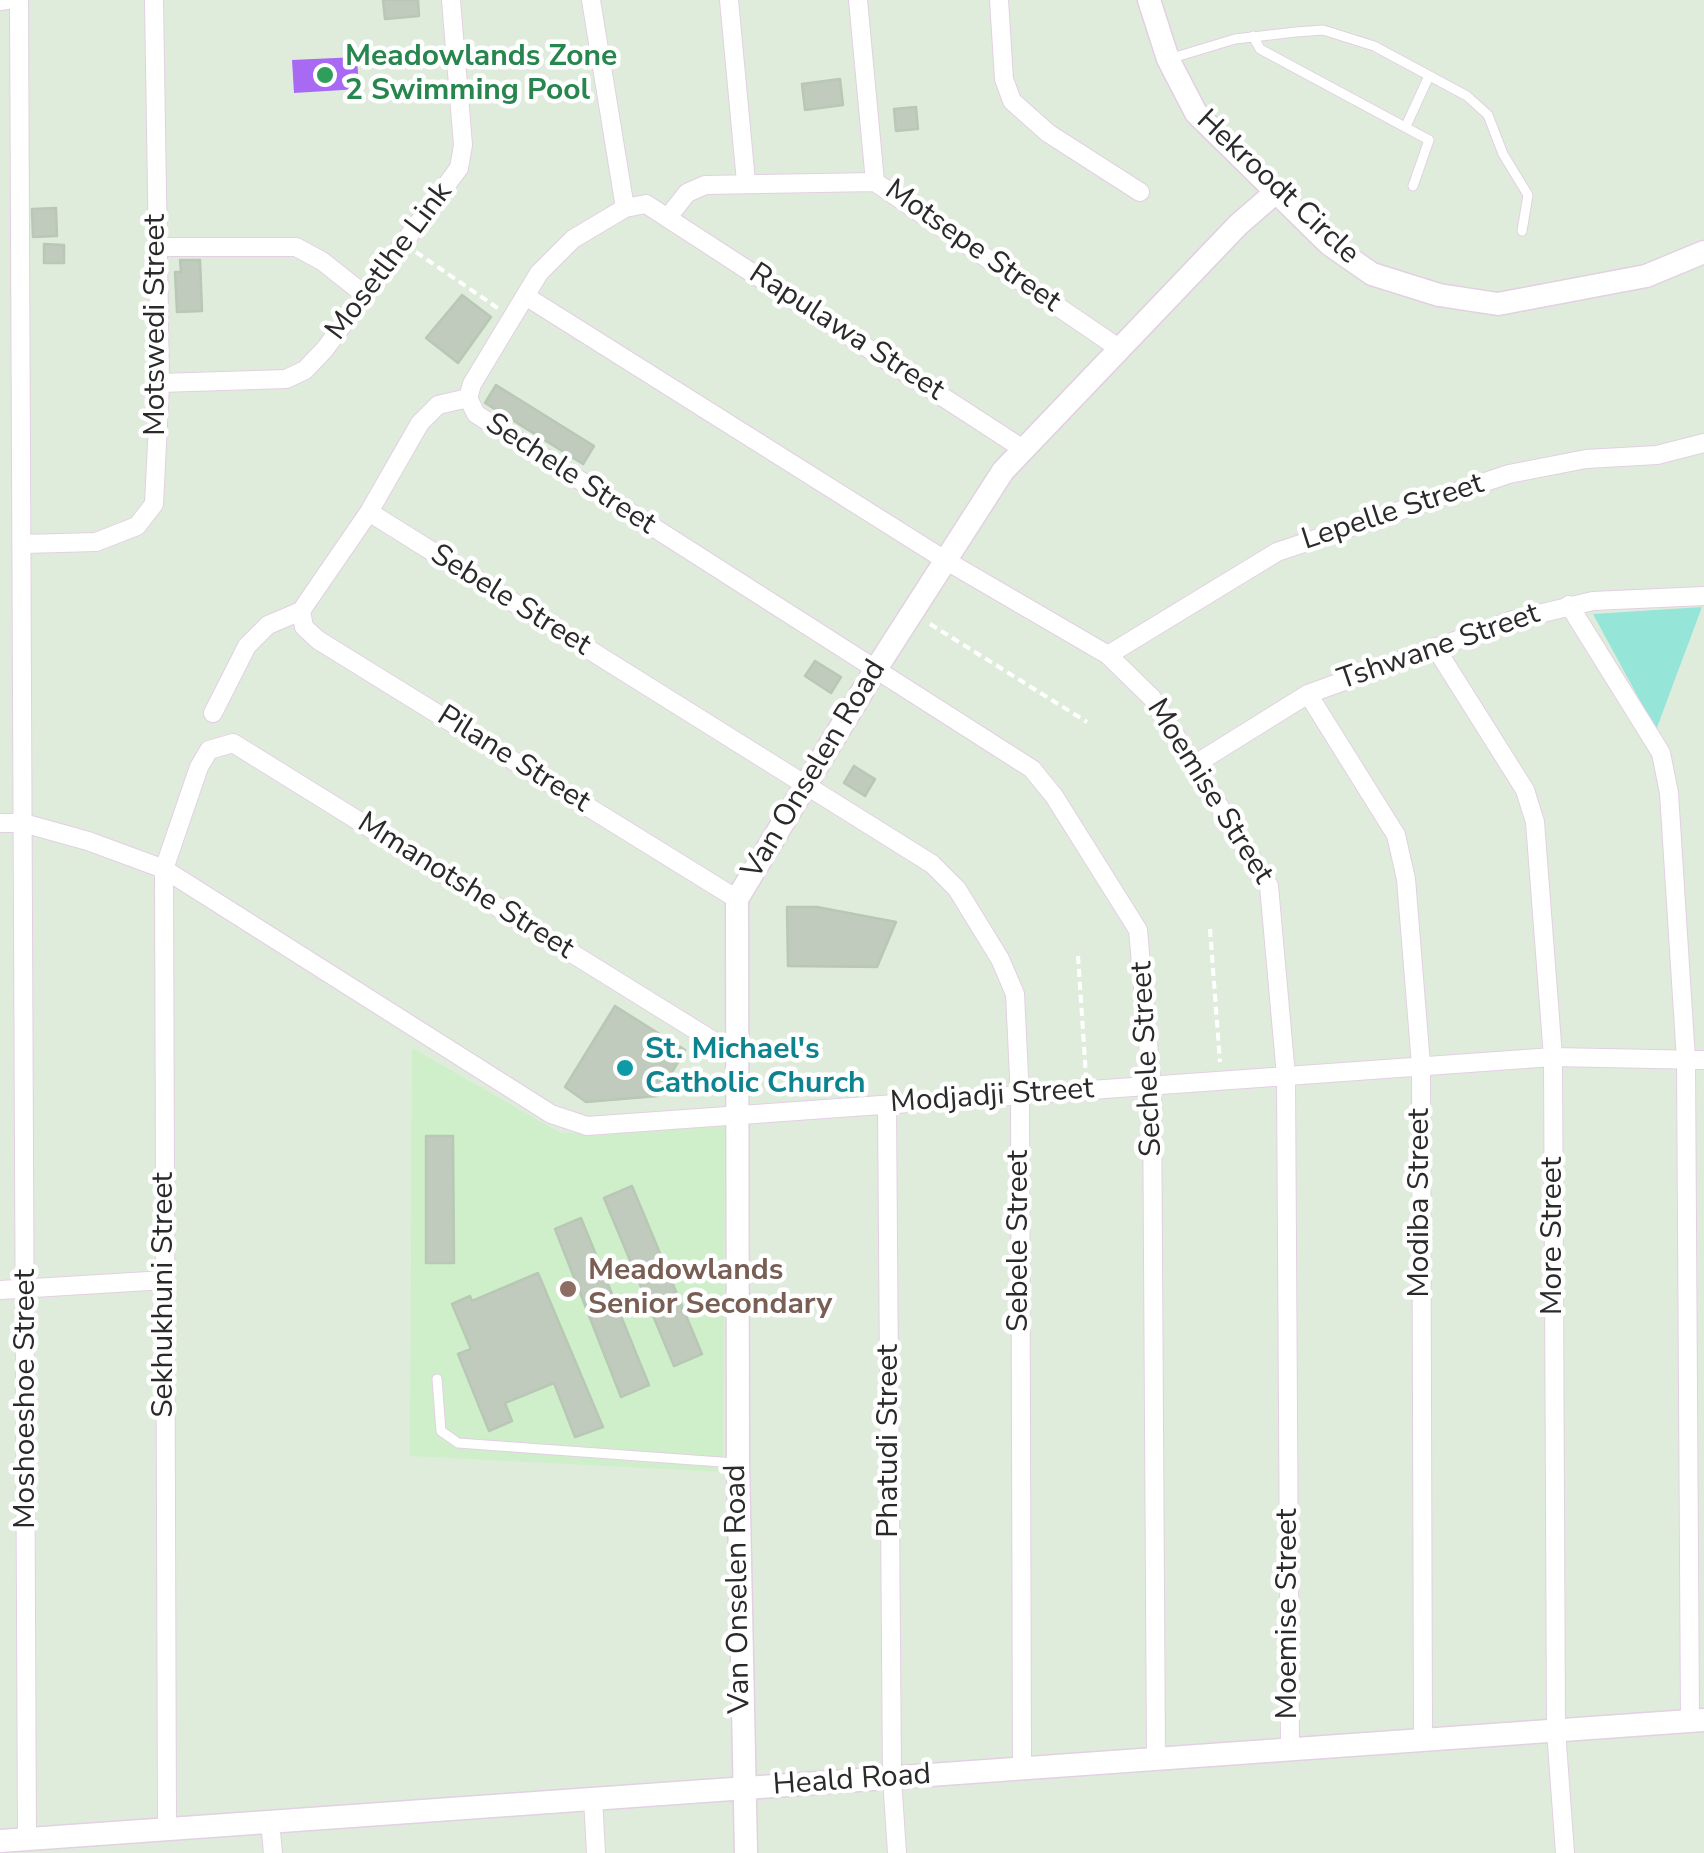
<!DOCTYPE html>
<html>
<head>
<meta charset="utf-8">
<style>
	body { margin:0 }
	canvas { display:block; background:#dfecdb }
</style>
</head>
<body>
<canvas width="1704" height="1853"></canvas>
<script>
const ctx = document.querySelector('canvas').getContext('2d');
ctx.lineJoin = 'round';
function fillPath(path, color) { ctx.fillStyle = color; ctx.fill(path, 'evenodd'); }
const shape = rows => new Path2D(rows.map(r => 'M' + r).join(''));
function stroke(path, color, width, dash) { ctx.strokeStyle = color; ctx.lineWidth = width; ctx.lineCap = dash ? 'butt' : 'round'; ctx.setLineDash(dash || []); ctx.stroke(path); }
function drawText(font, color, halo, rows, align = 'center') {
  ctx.font = font + ' "Nunito Sans",sans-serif'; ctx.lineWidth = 9; ctx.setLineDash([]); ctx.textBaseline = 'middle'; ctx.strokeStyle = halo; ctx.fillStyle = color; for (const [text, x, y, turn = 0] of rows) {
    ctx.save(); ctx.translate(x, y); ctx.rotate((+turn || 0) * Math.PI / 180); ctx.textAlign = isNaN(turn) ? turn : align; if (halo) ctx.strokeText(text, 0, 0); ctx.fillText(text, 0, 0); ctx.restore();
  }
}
const education = shape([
	[412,1048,561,1133,725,1125,723,1472,410,1456]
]);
const green = shape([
	[1702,607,1656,730,1593,614]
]);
const water = shape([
	[357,57,359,89,294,93,292,60]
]);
const building = shape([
	[383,0,418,0,419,16,385,19,383,0],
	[840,79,843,105,805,110,802,84,840,79],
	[916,107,918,129,896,131,894,109,916,107],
	[56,208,57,236,33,237,32,209,56,208],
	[44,244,64,245,64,263,44,263,44,244],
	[180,260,200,260,202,311,177,312,175,272,181,272,180,260],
	[462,295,491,317,458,363,426,338,462,295],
	[496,385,594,446,583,464,485,403,496,385],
	[815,661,841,677,831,693,805,676,815,661],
	[854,766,875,779,865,796,844,783,854,766],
	[787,907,817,907,896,922,877,967,788,966,787,907],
	[615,1006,685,1050,658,1096,586,1102,565,1087,615,1006],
	[426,1136,453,1136,454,1263,426,1263,426,1136],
	[632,1186,702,1354,674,1366,604,1198,632,1186],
	[581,1218,649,1385,621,1397,555,1229,581,1218],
	[538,1273,603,1427,575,1437,554,1383,505,1403,512,1421,489,1431,458,1354,471,1349,452,1304,470,1296,472,1301,538,1273]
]);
const path = shape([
	[416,252,499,309],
	[930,624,1087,722],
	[1210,929,1220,1062],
	[1078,956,1086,1076]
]);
const service = shape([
	[1253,36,1260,49,1429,140,1413,186],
	[1169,59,1235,39,1296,32,1323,30,1374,46,1467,96,1488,115,1503,154,1528,195,1522,231],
	[1406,126,1429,76],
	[437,1379,441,1431,458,1443,735,1463]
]);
const minor = shape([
	[19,0,27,1839],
	[591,0,625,208],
	[729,0,746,182],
	[858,0,875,182],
	[999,0,1004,79,1012,101,1048,133,1140,192],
	[0,1,7,0],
	[875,182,1120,349],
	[669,216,687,193,705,185,875,182],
	[157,247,296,247,322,261,365,295],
	[527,297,945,560,1108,655,1152,698,1269,886,1286,1076,1290,1748],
	[160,383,286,379,305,370,325,349,459,168,463,145,451,0],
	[468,398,476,414,1032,769,1054,796,1138,930,1152,1087,1156,1758],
	[468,398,472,384,539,273,573,239,625,208,646,204,1023,449],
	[369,512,932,864,957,889,1000,959,1015,994,1020,1097,1022,1768],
	[24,544,96,542,137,526,154,504,160,383,154,0],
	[1569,605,1661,753,1669,793,1686,1060,1690,1721],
	[301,611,304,627,318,640,737,899],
	[301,611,369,512,420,423,438,405,468,398],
	[1435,647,1525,790,1535,822,1553,1057,1556,1730,1565,1853],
	[1108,655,1277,552,1509,474,1586,459,1657,455,1704,443],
	[1308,694,1396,835,1406,879,1421,1065,1423,1739],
	[213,713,247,646,268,625,301,611],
	[1194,765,1308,694,1513,620,1593,601,1704,596],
	[0,823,23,823,88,841,164,869,551,1114,587,1126,1553,1057,1704,1060],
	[887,1105,892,1778,897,1853],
	[0,1290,165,1280],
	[593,1798,596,1853],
	[270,1821,273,1853],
	[167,1829,164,869,199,767,209,750,233,743,736,1055]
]);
const tertiary = shape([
	[1149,0,1168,59,1196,113,1329,244,1372,274,1439,295,1498,304,1646,276,1704,252],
	[0,1841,1704,1720],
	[746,1853,738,1463,737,899,874,672,1003,471,1238,225,1276,192]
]);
const markers = [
	[325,75,10,"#2e9e5b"],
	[625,1068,10,"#0f9aa8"],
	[568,1289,10,"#8d6e63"]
];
const leisureNames = [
	["Meadowlands Zone",345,58],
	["2 Swimming Pool",345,92]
];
const streetNames = [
	["Hekroodt Circle",1277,188,43],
	["Motsepe Street",972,247,35],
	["Mosetlhe Link",390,262,-53],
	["Motswedi Street",157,325,-90],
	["Rapulawa Street",846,333,33],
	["Sechele Street",570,475,33],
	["Lepelle Street",1393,513,-18],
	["Sebele Street",510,601,32],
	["Tshwane Street",1439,648,-19],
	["Pilane Street",513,760,32],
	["Van Onselen Road",815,770,-59],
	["Moemise Street",1209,792,58],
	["Mmanotshe Street",465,887,32],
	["Sechele Street",1148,1059,-93],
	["Modjadji Street",992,1097,-4],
	["Modiba Street",1421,1203,-90],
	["More Street",1554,1236,-90],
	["Sebele Street",1020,1241,-90],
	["Sekhukhuni Street",165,1295,-90],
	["Moshoeshoe Street",27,1399,-90],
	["Phatudi Street",890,1441,-90],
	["Van Onselen Road",739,1589,-91],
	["Moemise Street",1289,1614,-90],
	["Heald Road",852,1781,-4]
];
const cultureNames = [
	["St. Michael's",645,1051],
	["Catholic Church",645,1085]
];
const educationNames = [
	["Meadowlands",588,1272],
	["Senior Secondary",588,1306]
];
fillPath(education, '#cfefca');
fillPath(green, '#95e5d9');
fillPath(water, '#a86af2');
fillPath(building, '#c0cbbe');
stroke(building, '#b8c8b5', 2.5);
stroke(service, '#e3d0e3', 11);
stroke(minor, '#e3d0e3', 20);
stroke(tertiary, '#e3d0e3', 25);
stroke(path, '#fff', 4, [8, 5]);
stroke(service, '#fff', 9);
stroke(minor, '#fff', 18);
stroke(tertiary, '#fff', 22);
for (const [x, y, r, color] of markers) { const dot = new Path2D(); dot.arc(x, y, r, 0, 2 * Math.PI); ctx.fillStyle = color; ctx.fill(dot); stroke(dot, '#fff', 4); }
drawText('bold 30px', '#27864d', '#fff', leisureNames, 'left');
drawText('30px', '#2a2a2a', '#fff', streetNames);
drawText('bold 30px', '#0d838f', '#fff', cultureNames, 'left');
drawText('bold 30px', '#785e54', '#fff', educationNames, 'left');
</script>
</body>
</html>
